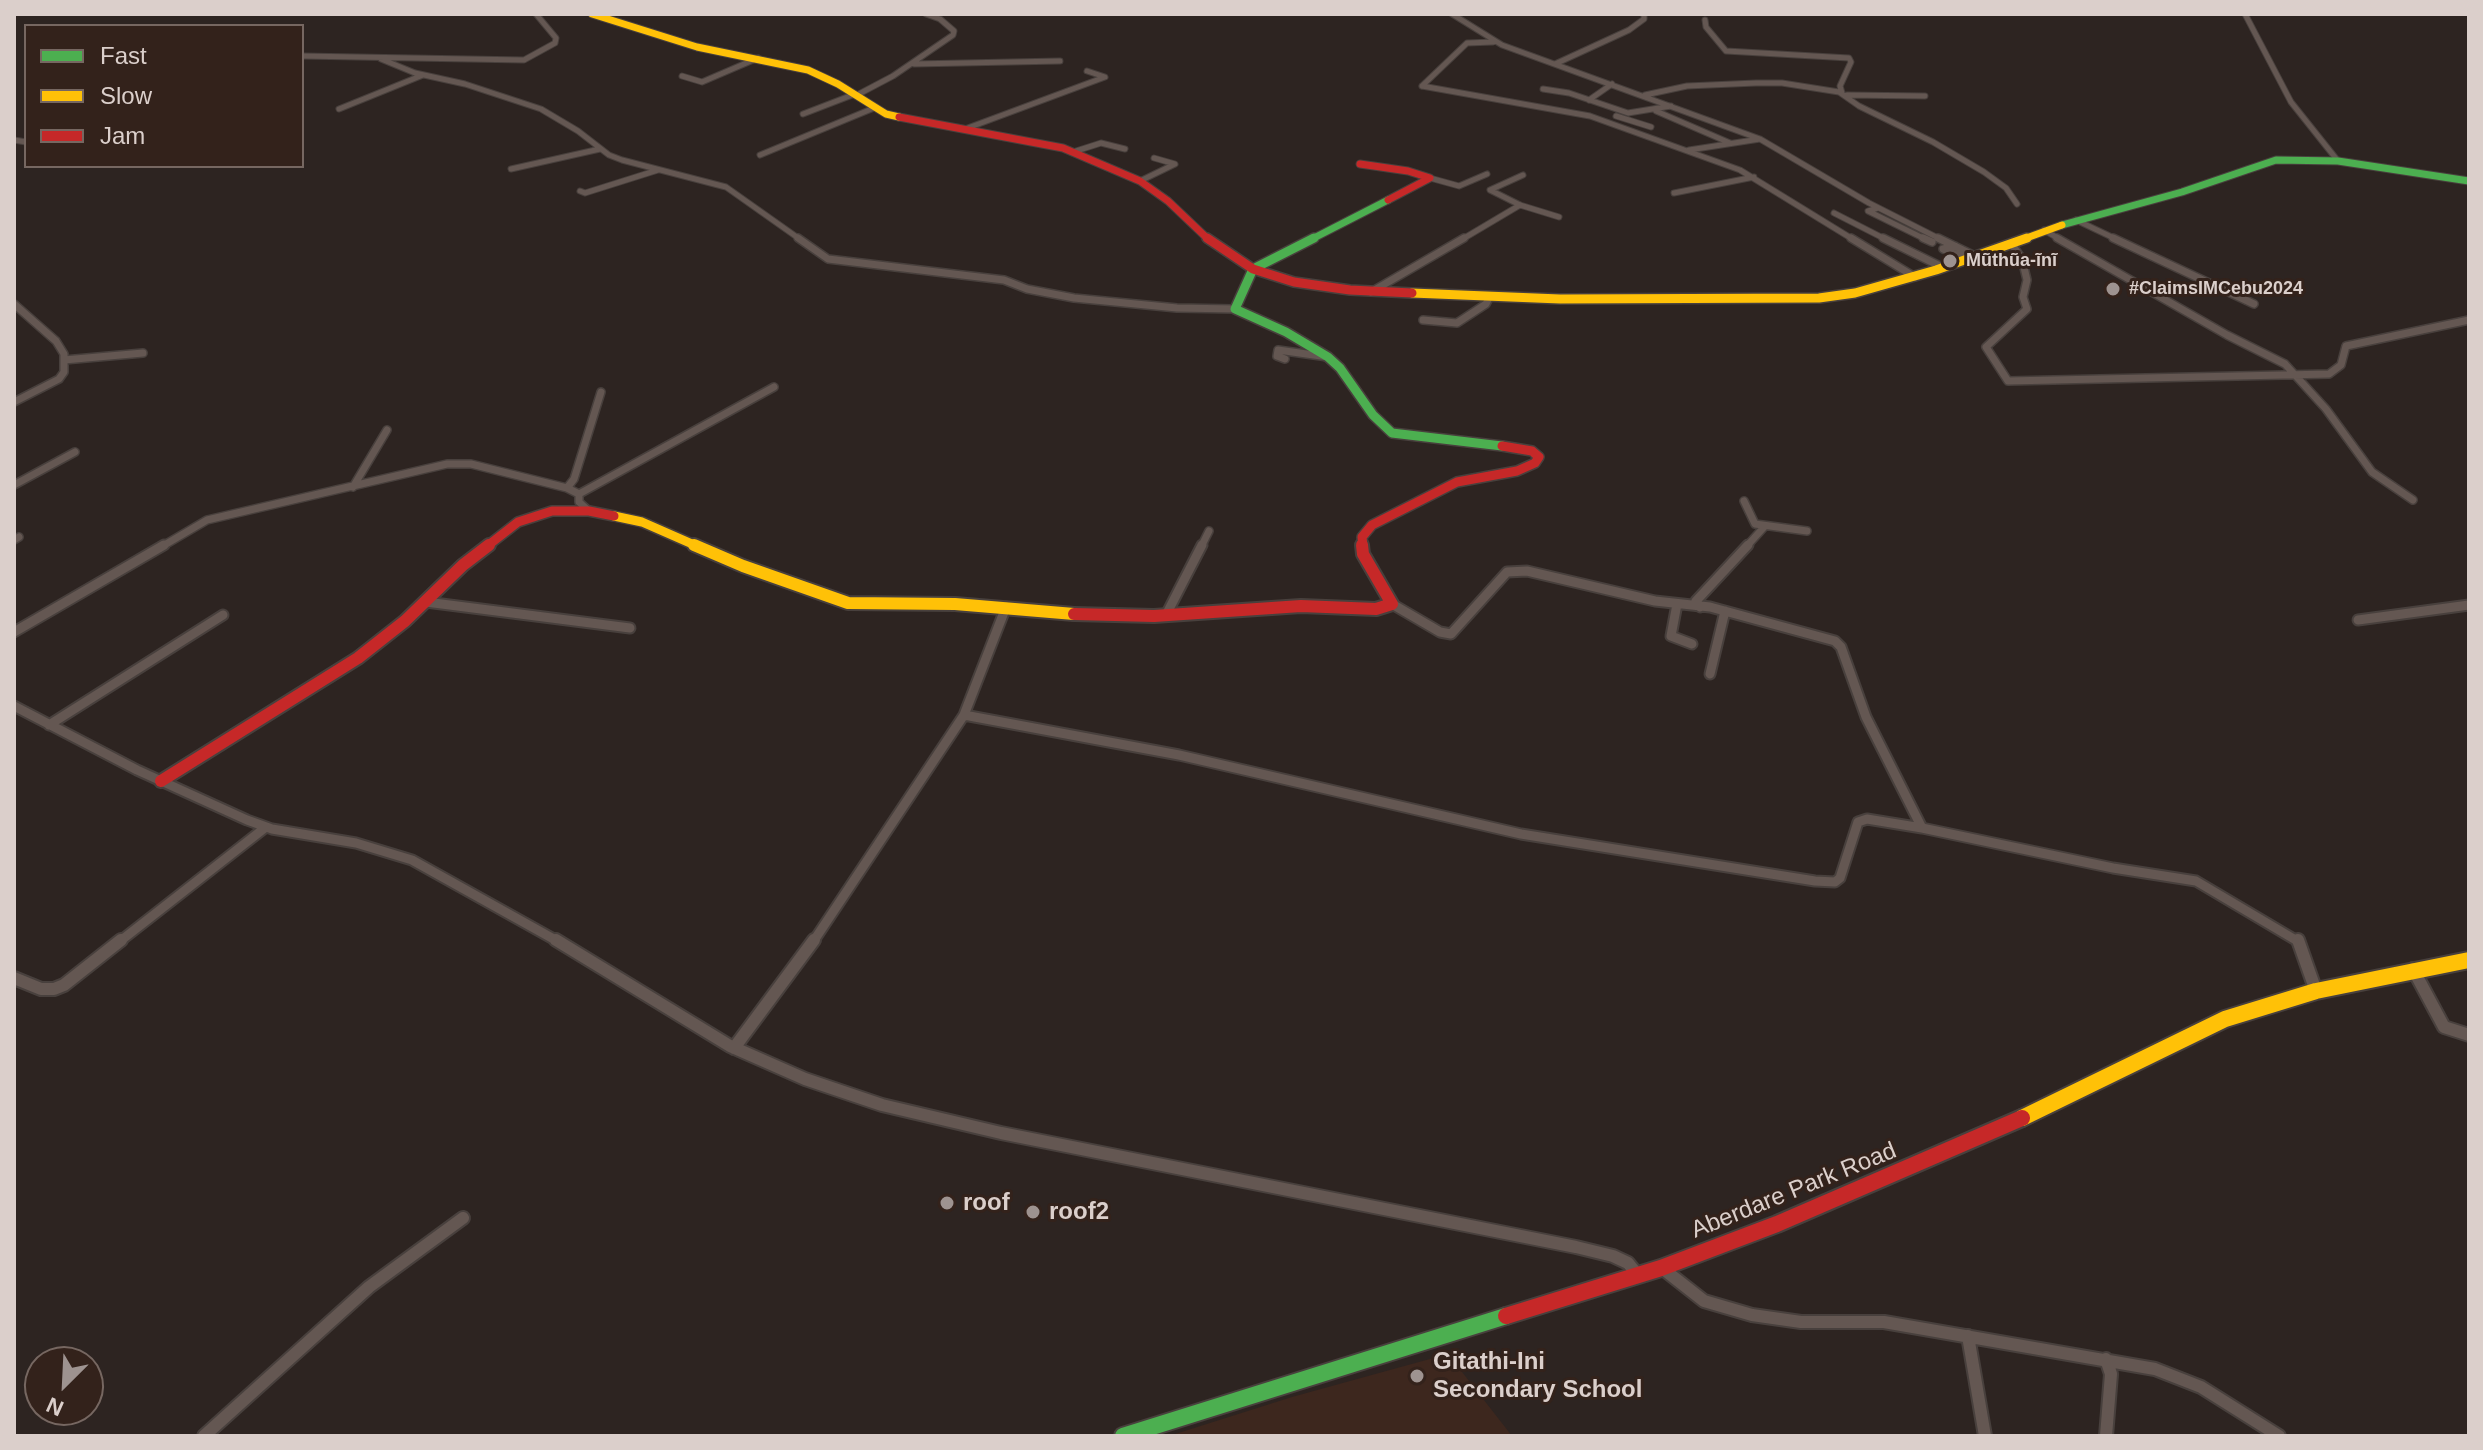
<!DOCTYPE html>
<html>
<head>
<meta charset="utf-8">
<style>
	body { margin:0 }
	#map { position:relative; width:2483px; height:1450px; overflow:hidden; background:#2d2421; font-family:Helvetica,sans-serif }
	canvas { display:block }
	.frame { position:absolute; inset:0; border:16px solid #dbcfcb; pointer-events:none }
	.legend { position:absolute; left:24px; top:24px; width:280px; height:144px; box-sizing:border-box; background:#33221b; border:2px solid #766761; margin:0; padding:10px 14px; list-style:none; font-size:24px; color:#dbcfcb }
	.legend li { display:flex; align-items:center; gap:16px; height:40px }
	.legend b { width:40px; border:2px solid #766761 }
	.north { position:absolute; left:24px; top:1346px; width:80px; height:80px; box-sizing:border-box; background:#33221b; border:2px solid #766761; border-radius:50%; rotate:204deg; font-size:22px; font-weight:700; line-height:32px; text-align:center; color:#dbcfcb }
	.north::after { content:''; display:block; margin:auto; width:28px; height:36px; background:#9e9390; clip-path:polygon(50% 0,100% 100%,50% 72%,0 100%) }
</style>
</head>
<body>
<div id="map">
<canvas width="2483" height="1450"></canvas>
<div class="frame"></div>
<ul class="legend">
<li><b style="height:10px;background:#4caf50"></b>Fast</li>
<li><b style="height:10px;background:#ffc107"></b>Slow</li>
<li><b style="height:10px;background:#c62828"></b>Jam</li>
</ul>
<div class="north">N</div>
</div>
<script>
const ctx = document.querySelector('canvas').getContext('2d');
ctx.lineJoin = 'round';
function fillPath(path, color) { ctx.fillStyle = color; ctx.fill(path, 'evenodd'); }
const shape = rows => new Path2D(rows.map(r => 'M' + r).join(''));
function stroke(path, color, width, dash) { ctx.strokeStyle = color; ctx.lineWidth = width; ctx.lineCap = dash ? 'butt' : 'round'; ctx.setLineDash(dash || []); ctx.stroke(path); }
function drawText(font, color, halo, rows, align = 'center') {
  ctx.font = font + ' Helvetica,sans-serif'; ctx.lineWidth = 6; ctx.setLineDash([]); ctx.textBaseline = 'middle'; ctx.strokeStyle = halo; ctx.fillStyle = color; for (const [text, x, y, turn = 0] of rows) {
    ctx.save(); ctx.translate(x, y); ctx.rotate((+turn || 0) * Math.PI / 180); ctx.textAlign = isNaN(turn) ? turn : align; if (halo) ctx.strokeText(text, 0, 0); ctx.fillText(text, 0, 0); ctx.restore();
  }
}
const built = shape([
	[1448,1354,1512,1436,1169,1436,1292,1397]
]);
const streetFar3 = shape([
	[1452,14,1502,45,1760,139,1869,203,1942,240],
	[2245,14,2291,102,2338,161],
	[1705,20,1706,27,1726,51,1849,58,1851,62,1840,86,1842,93],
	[302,56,524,60,555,43,556,38,536,14],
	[381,59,415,73,465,84,541,109,578,131,609,155,622,160,726,187,801,240],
	[914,64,1060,61],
	[1555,64,1629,30,1644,19,1644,14],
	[682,76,702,82,758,58],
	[1422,86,1590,116,1740,170,1854,240],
	[1422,86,1467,43,1493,42],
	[1543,89,1569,93,1628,113,1671,106],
	[857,95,893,76,953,35,954,31,940,19,926,14],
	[1645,95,1687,86,1756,83,1782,83,1839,92,1859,106,1933,142,1984,172,2006,188,2017,204],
	[1847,95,1925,96],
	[1589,100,1612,84],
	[339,109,423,75],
	[1656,111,1730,143],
	[803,114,855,94],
	[1616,116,1651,127],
	[965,129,1105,77,1087,71],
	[14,140,26,142],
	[1689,150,1760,139],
	[1073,152,1101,143,1125,149],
	[760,155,874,108],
	[511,169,600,149],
	[1523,175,1490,190,1520,205,1559,217],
	[1430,178,1459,186,1487,174],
	[1140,181,1175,164,1154,158],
	[580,191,585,193,658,170],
	[1674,193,1754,177],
	[1878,208,1868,211,1927,240],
	[1834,213,1887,240],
	[2076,220,2118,240],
	[2044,230,2061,240],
	[1461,240,1520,205]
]);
const streetFar2 = shape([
	[798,238,828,259,1004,280,1027,289,1074,298,1177,308,1235,309],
	[1851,238,1915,277],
	[1883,238,1944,268],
	[1923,238,1932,242],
	[1938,238,1977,257],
	[2057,238,2227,335,2285,364,2326,409,2372,472,2413,500],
	[2113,238,2254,304],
	[2011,243,2022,259,2027,280,2023,297,2027,309,1986,347,2008,381,2329,374,2341,365,2346,346,2469,320],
	[1955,246,1943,249,1968,260],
	[1371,292,1464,238],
	[14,304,56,341,64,354,64,372,59,379,14,402],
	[1423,320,1457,323,1486,304,1490,296],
	[1285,359,1277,356,1278,350,1328,357],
	[64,360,143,353],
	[14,485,75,452],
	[353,487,387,430],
	[567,488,574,479,601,392],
	[579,494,774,387],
	[1744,501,1755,524,1807,531],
	[14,540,19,537],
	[161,547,207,520,447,464,471,464,567,488,579,494,579,502,589,511],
	[1201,547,1209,531],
	[1746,547,1765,526]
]);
const streetFar1 = shape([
	[426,602,630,628],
	[1392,604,1440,632,1451,634,1507,572,1527,571,1655,601,1710,607,1835,641,1841,647,1866,717,1922,828,2113,868,2196,881,2299,942],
	[1677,604,1671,636,1692,644],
	[1700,607,1696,601,1748,545],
	[1166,615,1202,545],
	[2358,620,2469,605],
	[14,632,164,545],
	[1710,674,1725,611],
	[14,706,137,770,247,820,272,829,356,843,412,860,559,942],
	[964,715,1179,755,1521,834,1815,881,1835,882,1840,878,1858,822,1867,819,1922,828],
	[49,725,223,615],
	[119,942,266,827],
	[813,942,964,715,1006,607]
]);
const street = shape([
	[556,940,730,1046,805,1079,882,1105,1001,1133,1576,1247,1613,1256,1628,1263,1637,1274],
	[2298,940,2316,991],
	[2413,969,2444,1027,2469,1035],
	[14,978,41,989,54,989,64,985,121,940],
	[734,1048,814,940],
	[1662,1268,1704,1301,1752,1315,1801,1322,1884,1322,2155,1369,2201,1387,2279,1436],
	[1968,1336,1985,1436],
	[2106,1359,2111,1374,2106,1436],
	[204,1436,369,1287,463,1218]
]);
const fastFar2 = shape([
	[2062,225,2182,192,2276,160,2338,161,2469,181],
	[1310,240,1388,200]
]);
const fastFar1 = shape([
	[1314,238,1253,269,1235,309,1286,332,1328,357,1340,368,1373,415,1392,433,1502,446]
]);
const fast = shape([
	[1123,1436,1506,1316]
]);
const slowFar3 = shape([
	[592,14,697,47,808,70,838,84,886,114,899,117],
	[2021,240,2062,225]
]);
const slowFar2 = shape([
	[1412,293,1560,299,1819,298,1855,293,1936,270,2027,238],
	[614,516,642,522,699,547]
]);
const slowFar1 = shape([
	[694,545,743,566,848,603,955,604,1074,614]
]);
const slow = shape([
	[2022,1118,2225,1019,2316,991,2469,960]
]);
const jamFar3 = shape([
	[899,117,1063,148,1140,181,1168,201,1209,240],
	[1360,164,1408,171,1430,178,1388,200]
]);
const jamFar2 = shape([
	[1207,238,1253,269,1294,282,1350,290,1412,293],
	[486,547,518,522,552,511,589,511,614,516],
	[1363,547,1362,537,1372,525,1457,482,1517,471,1535,463,1539,457,1532,451,1502,446]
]);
const jamFar1 = shape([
	[1074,614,1154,616,1301,606,1376,609,1392,604,1363,554,1362,545],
	[161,781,358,658,405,621,463,565,489,545]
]);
const jam = shape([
	[1506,1316,1661,1268,1777,1224,2022,1118]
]);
const markers = [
	[1950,261,8,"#9e9390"],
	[2113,289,8,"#9e9390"],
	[947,1203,8,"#9e9390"],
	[1033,1212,8,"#9e9390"],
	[1417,1376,8,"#9e9390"]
];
const farPoinames = [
	["Mũthũa-ĩnĩ",1966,261],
	["#ClaimsIMCebu2024",2129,289]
];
const nearStreetnames = [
	["Aberdare Park Road",1794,1191,-22]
];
const nearPoinames = [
	["roof",963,1203],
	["roof2",1049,1212],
	["Gitathi-Ini",1433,1362],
	["Secondary School",1433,1390]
];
fillPath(built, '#3d271e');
stroke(streetFar3, '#48403d', 7);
stroke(streetFar2, '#48403d', 10);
stroke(streetFar1, '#48403d', 13);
stroke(street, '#48403d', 16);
stroke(fastFar2, '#48403d', 9);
stroke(fastFar1, '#48403d', 12);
stroke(fast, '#48403d', 20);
stroke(slowFar3, '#48403d', 9);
stroke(slowFar2, '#48403d', 12);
stroke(slowFar1, '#48403d', 16);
stroke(slow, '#48403d', 20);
stroke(jamFar3, '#48403d', 9);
stroke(jamFar2, '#48403d', 12);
stroke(jamFar1, '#48403d', 16);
stroke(jam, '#48403d', 20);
stroke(streetFar3, '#645752', 5);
stroke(streetFar2, '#645752', 7);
stroke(streetFar1, '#645752', 9);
stroke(street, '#645752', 12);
stroke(fastFar2, '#4caf50', 7);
stroke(fastFar1, '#4caf50', 9);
stroke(fast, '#4caf50', 16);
stroke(slowFar3, '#ffc107', 7);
stroke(slowFar2, '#ffc107', 9);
stroke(slowFar1, '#ffc107', 12);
stroke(slow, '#ffc107', 16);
stroke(jamFar3, '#c62828', 7);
stroke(jamFar2, '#c62828', 9);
stroke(jamFar1, '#c62828', 12);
stroke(jam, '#c62828', 16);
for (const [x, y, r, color] of markers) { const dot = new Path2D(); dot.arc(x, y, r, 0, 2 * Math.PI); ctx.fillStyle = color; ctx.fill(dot); stroke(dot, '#33221b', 3); }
drawText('bold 18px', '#dbcfcb', '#33221b', farPoinames, 'left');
drawText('24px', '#dbcfcb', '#33221b', nearStreetnames);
drawText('bold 24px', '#dbcfcb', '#33221b', nearPoinames, 'left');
</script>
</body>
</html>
